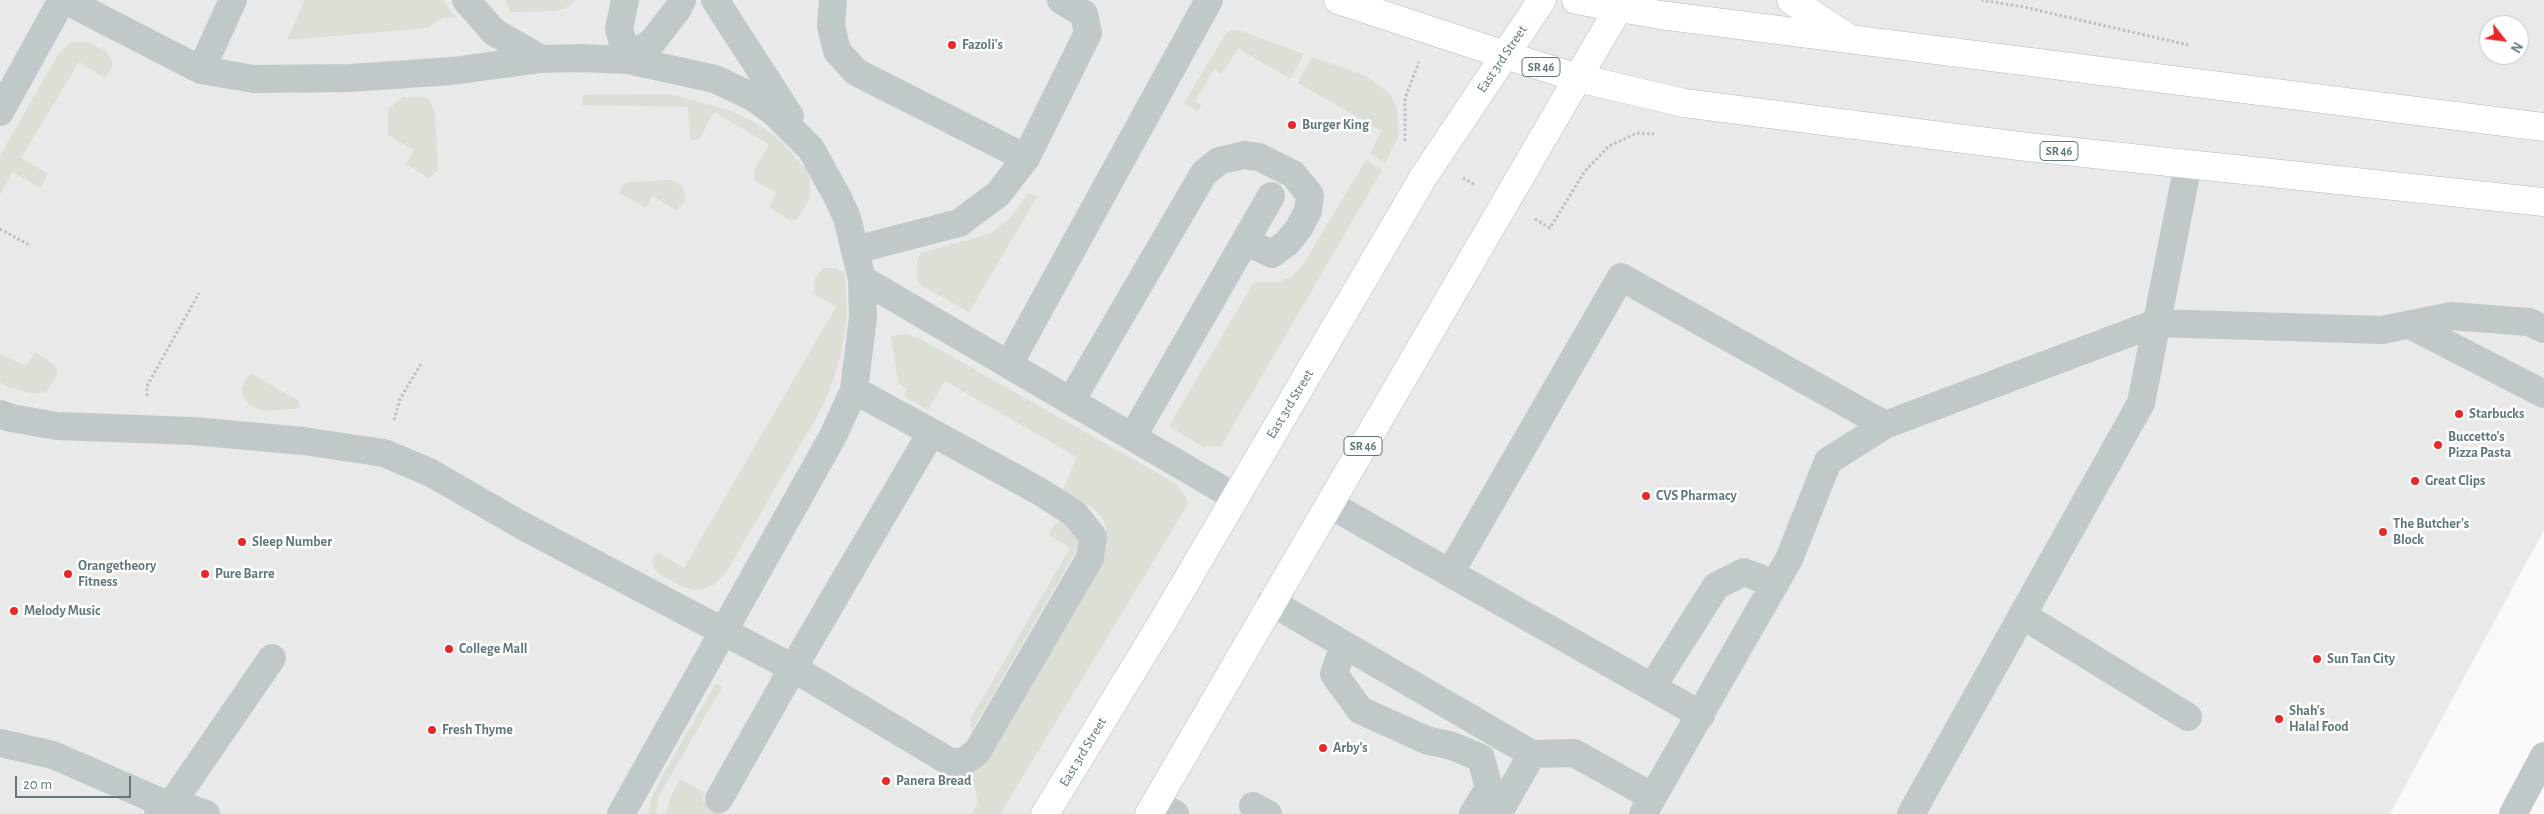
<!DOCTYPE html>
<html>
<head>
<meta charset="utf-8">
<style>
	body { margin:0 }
	#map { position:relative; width:2544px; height:814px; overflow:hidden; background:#faf9f7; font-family:"Alegreya Sans",sans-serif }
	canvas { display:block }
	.north { position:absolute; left:2479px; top:15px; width:50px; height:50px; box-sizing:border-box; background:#fff; border:1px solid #bfc9cb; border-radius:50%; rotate:120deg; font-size:14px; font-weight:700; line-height:20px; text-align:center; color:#5f777d }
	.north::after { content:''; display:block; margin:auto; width:18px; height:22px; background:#e8292a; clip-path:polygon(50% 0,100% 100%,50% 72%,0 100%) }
	.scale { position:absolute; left:15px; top:776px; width:116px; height:22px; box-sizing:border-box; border:2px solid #5f777d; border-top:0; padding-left:6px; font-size:15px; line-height:18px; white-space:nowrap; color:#5f777d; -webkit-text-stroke:4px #fff; paint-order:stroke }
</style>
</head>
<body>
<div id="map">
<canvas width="2544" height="814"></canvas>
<div class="north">N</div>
<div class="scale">20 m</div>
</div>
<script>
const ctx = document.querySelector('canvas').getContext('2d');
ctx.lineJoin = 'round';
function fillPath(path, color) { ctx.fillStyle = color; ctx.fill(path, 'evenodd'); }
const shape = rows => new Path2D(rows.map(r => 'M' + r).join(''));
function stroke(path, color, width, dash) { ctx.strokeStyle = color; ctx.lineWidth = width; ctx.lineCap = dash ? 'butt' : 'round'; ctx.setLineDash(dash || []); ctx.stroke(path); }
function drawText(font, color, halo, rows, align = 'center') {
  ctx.font = font + ' "Alegreya Sans",sans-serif'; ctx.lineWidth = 5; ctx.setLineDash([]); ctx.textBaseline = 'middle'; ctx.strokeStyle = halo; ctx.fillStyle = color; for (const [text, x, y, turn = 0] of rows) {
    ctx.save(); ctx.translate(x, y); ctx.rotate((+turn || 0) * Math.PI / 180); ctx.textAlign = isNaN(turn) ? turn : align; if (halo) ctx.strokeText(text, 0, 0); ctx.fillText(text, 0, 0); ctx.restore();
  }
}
const built = shape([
	[0,0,2544,0,2544,530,2390,814,0,814],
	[2489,25,2519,25,2519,55,2489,55]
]);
const green = shape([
	[305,0,443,0,456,17,443,18,428,28,287,40],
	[505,0,576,0,566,8,555,11,510,12],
	[1231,30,1238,30,1304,54,1290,79,1238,48,1222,74,1214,69,1195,101,1201,105,1198,111,1184,103,1225,35],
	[71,42,87,42,105,50,112,61,112,67,105,78,79,62,21,158,48,174,40,188,13,172,0,194,0,156,57,56],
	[1312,57,1366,76,1391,95,1397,109,1399,135,1385,163,1370,153,1382,131,1298,83],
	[670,94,729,110,756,123,780,140,806,170,810,178,809,200,797,219,791,221,769,207,776,193,754,180,754,171,769,144,714,112,699,139,693,140,690,137,688,107,582,105,583,95],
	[403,97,424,97,430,101,435,112,438,170,429,178,406,164,414,150,388,135,388,109],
	[1366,160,1382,170,1221,446,1203,447,1169,426,1254,282,1279,282,1292,276,1304,263],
	[671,180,681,186,685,193,685,201,676,210,653,196,646,208,619,193,623,186,629,182],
	[1029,193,1037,197,969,312,922,286,917,280,917,261,921,253,992,233,1010,218],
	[826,268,835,268,845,273,847,317,841,356,829,392,820,411,727,571,715,584,704,589,694,590,683,587,660,575,654,568,652,561,655,554,658,553,684,568,836,307,813,293,815,279,822,269],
	[905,334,919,338,1175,483,1184,494,1188,504,1000,814,972,814,978,803,972,772,1107,547,1106,528,1102,517,1094,509,1063,490,1077,457,945,381,928,410,903,396,907,389,898,383,891,336],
	[35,352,56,366,57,375,47,391,40,394,26,392,8,387,0,382,0,354,26,366],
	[252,374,299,401,300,408,266,411,256,409,248,403,243,397,241,389,246,379],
	[1062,520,1078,533,1076,551,971,732,971,718,1070,548,1049,535,1053,526],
	[716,683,722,687,663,789,658,799,656,814,648,814,652,797,661,778],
	[680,779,705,793,702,801,723,814,666,814,670,798]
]);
const path = shape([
	[1981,0,2024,7,2188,45],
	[1405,141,1405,98,1419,62],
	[1463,178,1475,185],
	[1535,219,1550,228,1585,171,1609,146,1637,133,1654,134],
	[0,229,31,246],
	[147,396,147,386,199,293],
	[394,420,400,399,421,364]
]);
const minor = shape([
	[65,0,201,70,254,79,350,78,452,71,541,59,580,58,628,60,715,79,753,97,776,114,811,149,838,198,847,218,862,279,863,317,854,390,833,436,621,814],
	[466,0,494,32,541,59],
	[625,0,619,29,628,60,653,41,677,10,682,0],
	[715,0,790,116],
	[833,0,831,26,837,51,856,72,1026,158],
	[201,70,233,0],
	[0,112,62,0],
	[855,250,959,223,998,194,1026,158,1088,33,1084,14,1061,0],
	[862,279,1235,497],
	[2410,325,2544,394],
	[1009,364,1209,0],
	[1071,401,1204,173,1219,161,1244,155,1259,157,1293,174,1310,195,1308,211,1299,228,1287,243,1272,254,1245,241],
	[0,414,11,418,57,426,193,431,303,441,384,453,431,473,521,525,793,668,950,762,963,762,977,752,1090,558,1093,537,1075,514,1039,491,854,390],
	[1133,436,1271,196],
	[1329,504,1450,573,1621,277,1885,425],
	[1450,573,1701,715],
	[1271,602,1532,754,1498,814],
	[2022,615,2188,717],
	[1344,645,1334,674,1360,710,1426,740,1452,746,1481,758,1489,788,1473,814],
	[1652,687,1716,586,1744,572,1775,584],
	[0,743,53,755,170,806,272,658],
	[1532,754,1574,753,1653,797],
	[719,799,793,668,931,433],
	[1156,803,1175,814],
	[1253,806,1268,814],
	[158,814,170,806,186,807,206,814],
	[1643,814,1789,559,1828,461,1885,425,2156,323,2382,330,2451,316,2529,322,2544,329],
	[1911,814,2141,403,2188,164],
	[2513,814,2544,756]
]);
const major = shape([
	[1338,0,1505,55]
]);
const highway = shape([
	[1576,0,1660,15,2544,127],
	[1791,0,1844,35],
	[1505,55,1578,78,1684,103,2019,146,2544,202],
	[1045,814,1160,626,1424,176,1542,0],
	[1149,814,1618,9]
]);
const markers = [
	[952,45,5,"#e8292a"],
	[1292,125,5,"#e8292a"],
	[2459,414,5,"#e8292a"],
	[2438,445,5,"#e8292a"],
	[2415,481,5,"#e8292a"],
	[1646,496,5,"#e8292a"],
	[2383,532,5,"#e8292a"],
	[242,542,5,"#e8292a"],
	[68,574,5,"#e8292a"],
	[205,574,5,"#e8292a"],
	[14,611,5,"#e8292a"],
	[449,649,5,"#e8292a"],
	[2317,659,5,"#e8292a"],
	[2279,719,5,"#e8292a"],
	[432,730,5,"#e8292a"],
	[1323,748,5,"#e8292a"],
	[886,781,5,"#e8292a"]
];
const shields = [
	[1541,67,38],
	[2059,151,38],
	[1363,446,38]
];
const shieldNames = [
	["SR 46",1541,67],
	["SR 46",2059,151],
	["SR 46",1363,446]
];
const poiNames = [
	["Fazoli's",962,45],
	["Burger King",1302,125],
	["Starbucks",2469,414],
	["Buccetto's",2448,437],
	["Pizza Pasta",2448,453],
	["Great Clips",2425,481],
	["CVS Pharmacy",1656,496],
	["The Butcher's",2393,524],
	["Block",2393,540],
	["Sleep Number",252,542],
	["Orangetheory",78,566],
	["Fitness",78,582],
	["Pure Barre",215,574],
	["Melody Music",24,611],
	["College Mall",459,649],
	["Sun Tan City",2327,659],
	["Shah's",2289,711],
	["Halal Food",2289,727],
	["Fresh Thyme",442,730],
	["Arby's",1333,748],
	["Panera Bread",896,781]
];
const streetNames = [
	["East 3rd Street",1502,59,-56],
	["East 3rd Street",1290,404,-59],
	["East 3rd Street",1083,752,-59]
];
fillPath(built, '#e8e9e8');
fillPath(green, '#dbdfd6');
stroke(major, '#b2babd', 29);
stroke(highway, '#b4bbbd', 29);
stroke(path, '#bbc0c2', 3, [2.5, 2.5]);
stroke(minor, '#c1c8ca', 28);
stroke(major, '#fff', 28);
stroke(highway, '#fff', 28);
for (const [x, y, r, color] of markers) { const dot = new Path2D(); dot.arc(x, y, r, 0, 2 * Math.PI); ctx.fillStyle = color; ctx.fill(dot); stroke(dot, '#fff', 2); }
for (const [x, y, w] of shields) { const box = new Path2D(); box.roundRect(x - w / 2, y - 9.5, w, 19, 4); ctx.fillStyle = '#fff'; ctx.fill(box); stroke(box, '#5f777d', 1); }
drawText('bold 12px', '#5f777d', null, shieldNames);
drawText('bold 14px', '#5f777d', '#fff', poiNames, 'left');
drawText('14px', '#5f777d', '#fff', streetNames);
</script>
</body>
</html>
